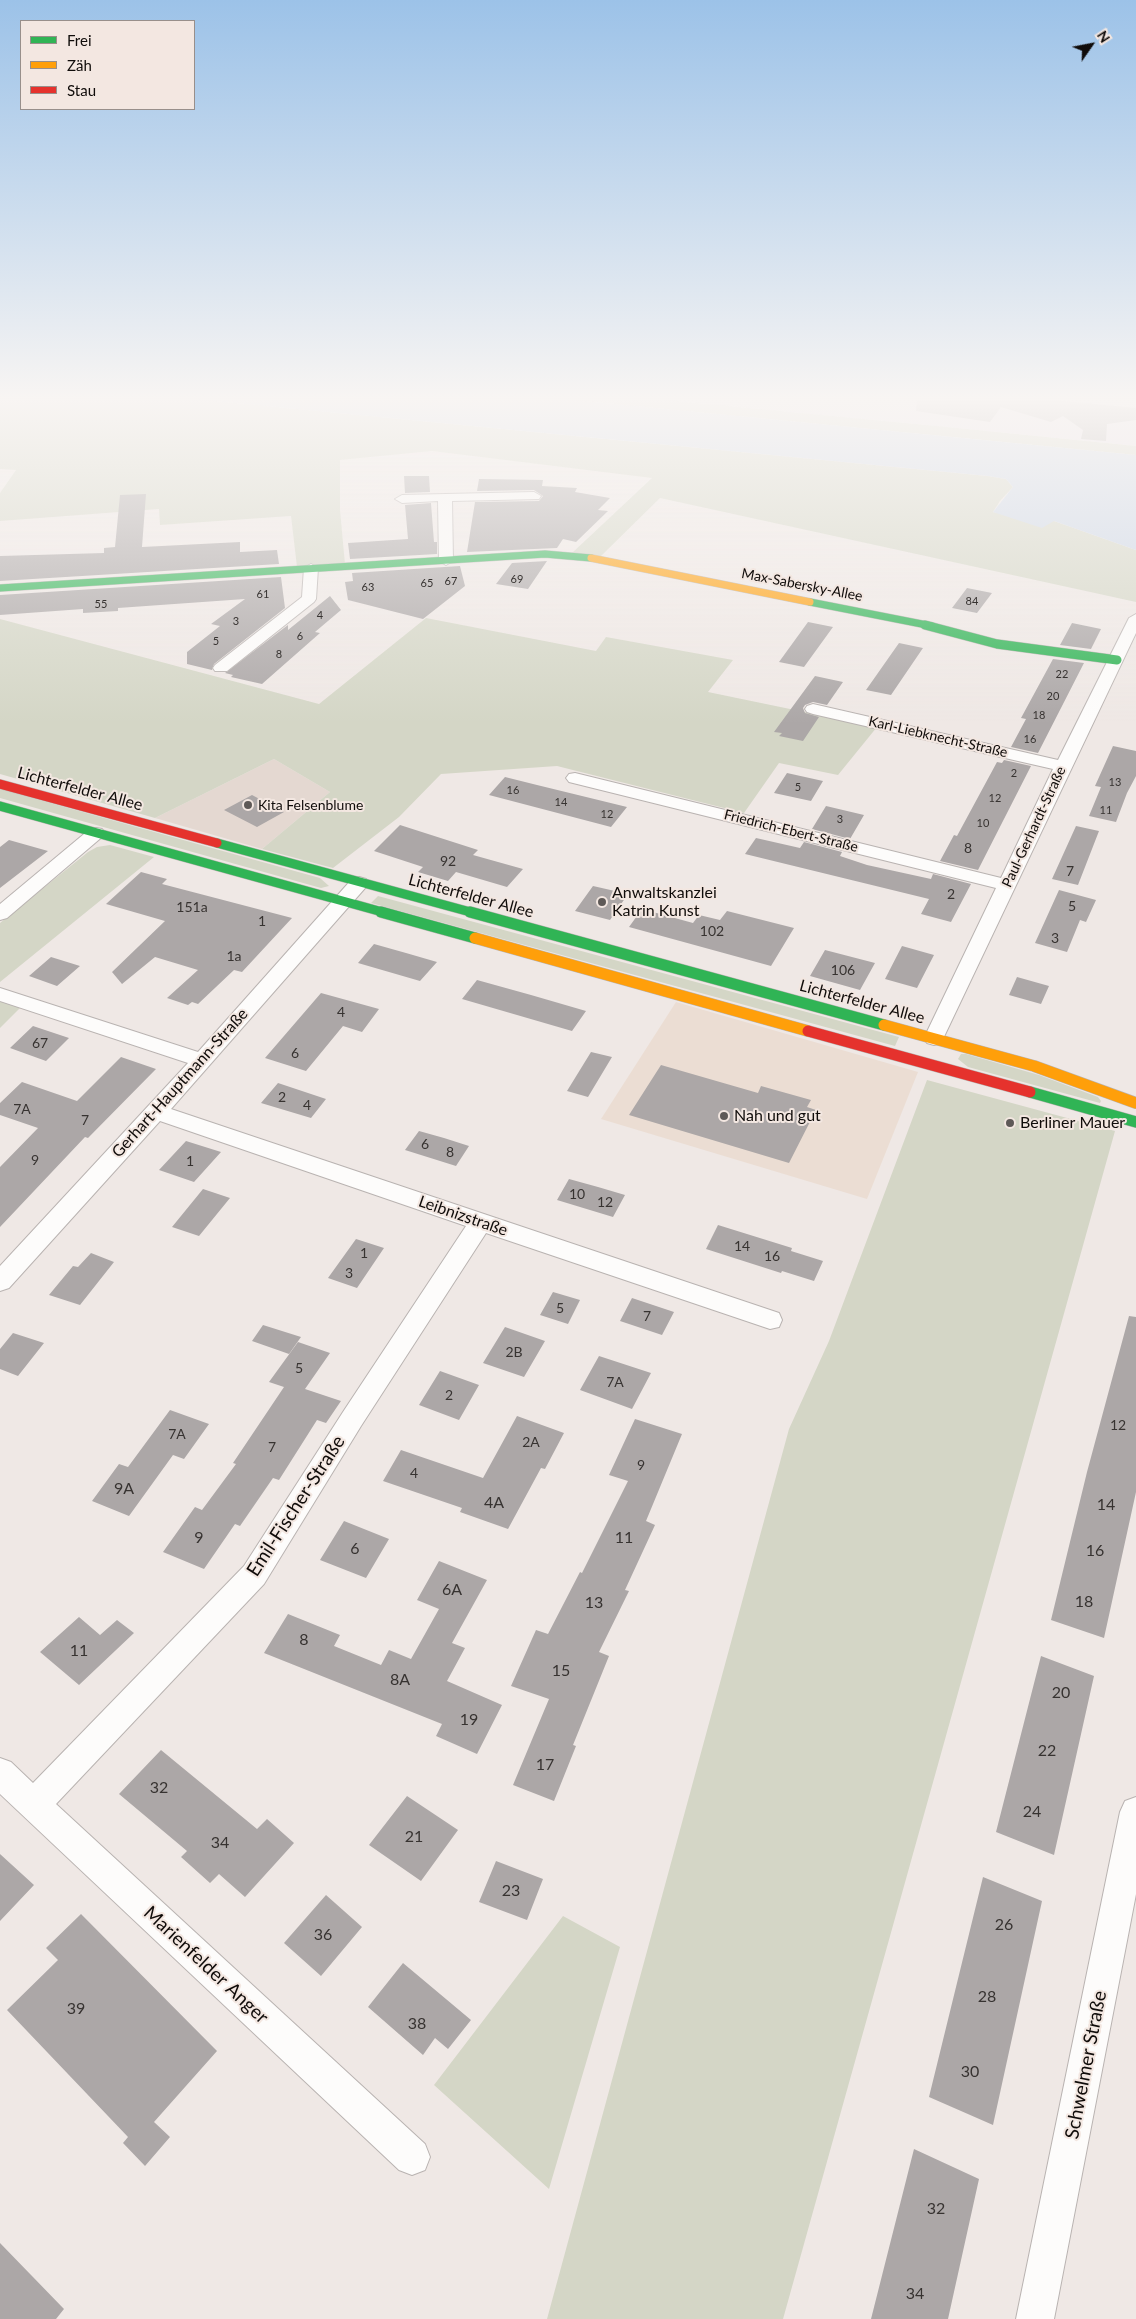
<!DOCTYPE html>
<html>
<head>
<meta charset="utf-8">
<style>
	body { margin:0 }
	#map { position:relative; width:1136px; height:2319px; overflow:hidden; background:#efe8e5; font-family:Lato,sans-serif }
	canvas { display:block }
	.legend { position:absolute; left:20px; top:20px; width:175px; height:90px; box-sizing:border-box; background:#f3e7e1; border:1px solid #988f8b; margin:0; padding:6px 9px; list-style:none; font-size:15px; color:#100c0a }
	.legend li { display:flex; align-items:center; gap:10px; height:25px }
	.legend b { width:25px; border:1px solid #988f8b }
	.north { position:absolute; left:1066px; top:20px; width:50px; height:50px; -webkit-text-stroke:4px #f3e7e1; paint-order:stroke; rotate:57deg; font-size:14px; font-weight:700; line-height:20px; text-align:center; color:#100c0a }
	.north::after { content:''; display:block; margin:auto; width:18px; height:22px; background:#100c0a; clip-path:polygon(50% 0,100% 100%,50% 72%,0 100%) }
</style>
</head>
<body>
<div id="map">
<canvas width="1136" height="2319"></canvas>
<ul class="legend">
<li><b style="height:6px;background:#30b455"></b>Frei</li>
<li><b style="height:6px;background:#ff9f0a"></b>Zäh</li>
<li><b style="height:6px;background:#e5322d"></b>Stau</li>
</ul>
<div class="north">N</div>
</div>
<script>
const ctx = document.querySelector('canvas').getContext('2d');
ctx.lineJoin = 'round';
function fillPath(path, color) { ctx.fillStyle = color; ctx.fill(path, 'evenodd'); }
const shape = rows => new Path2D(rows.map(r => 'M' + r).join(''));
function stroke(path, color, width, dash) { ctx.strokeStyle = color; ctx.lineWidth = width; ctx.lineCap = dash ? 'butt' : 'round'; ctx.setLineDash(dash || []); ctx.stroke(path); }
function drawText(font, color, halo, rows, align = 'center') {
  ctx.font = font + ' Lato,sans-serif'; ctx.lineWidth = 4; ctx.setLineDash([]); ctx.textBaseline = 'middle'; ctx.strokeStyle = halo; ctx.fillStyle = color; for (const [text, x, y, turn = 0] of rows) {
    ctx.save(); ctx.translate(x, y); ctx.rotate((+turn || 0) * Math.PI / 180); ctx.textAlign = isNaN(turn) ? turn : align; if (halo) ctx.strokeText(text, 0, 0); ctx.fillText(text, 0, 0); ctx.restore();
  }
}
const commercial = shape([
	[676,1002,918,1072,867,1199,601,1119]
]);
const industrial = shape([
	[655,399,1136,399,1136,446,947,427]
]);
const built = shape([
	[274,759,330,792,262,849,155,818]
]);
const green = shape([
	[0,399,194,399,988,476,1006,479,1013,487,1000,501,993,512,1054,521,1136,550,1136,602,660,498,600,557,572,553,652,478,432,451,340,460,340,510,345,564,297,567,291,516,160,525,159,509,0,521,0,493,16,470,0,469],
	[564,399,655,399,947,427,1136,446,1136,455],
	[426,618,596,651,606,637,733,660,708,692,877,727,838,775,779,763,744,813,557,766,441,774,399,817,333,868,262,849,330,792,274,759,155,818,0,774,0,619,319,704],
	[0,789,320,878,329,886,321,888,0,798],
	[110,845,154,857,0,982,0,923,88,852,97,847],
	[378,896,899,1037,895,1046,371,903],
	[0,1000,21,1007,0,1028],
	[961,1054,966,1054,1039,1075,1098,1097,1101,1101,1100,1103,968,1067,958,1059],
	[927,1080,1115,1131,783,2319,547,2319,789,1429,829,1341],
	[563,1916,620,1947,549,2189,434,2085]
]);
const water = shape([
	[194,399,564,399,1136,455,1136,550,1054,521,1042,528,993,512,1013,487,1006,479,988,476]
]);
const building = shape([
	[917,399,1044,399,1136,408,1136,420,1107,424,1106,441,1081,439,1083,430,1063,416,1051,422,1001,407,990,422,916,411],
	[404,476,429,476,430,492,405,493],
	[479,479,543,480,542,486,577,488,575,492,610,498,598,510,608,511,576,542,563,539,557,548,467,552,475,502,539,501,543,496,534,490,477,491],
	[146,494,142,547,240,542,240,552,277,550,279,564,0,581,0,556,104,553,104,548,115,547,120,495],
	[431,503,434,542,437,542,437,554,350,559,348,543,408,539,405,505],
	[547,561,528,589,496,584,512,563],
	[460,566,465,586,423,619,348,600,345,582,353,581,352,573],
	[281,577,285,608,214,664,212,670,187,664,187,652,220,626,211,624,245,599,118,608,118,611,83,613,83,609,0,615,0,595],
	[967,588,992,593,977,613,952,608],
	[330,596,341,610,315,632,320,633,262,684,231,677,233,675,225,673,288,625,288,630],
	[808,622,833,627,804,667,779,662],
	[1072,623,1101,629,1091,649,1060,645],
	[899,643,923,648,891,695,866,690],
	[1053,659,1084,663,1038,753,1011,747,1026,719,1021,718],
	[815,676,843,682,827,705,813,702,805,705,803,708,805,713,819,717,803,741,779,736,782,733,774,732],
	[1113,746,1136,751,1136,776,1127,793,1116,822,1089,816,1101,787,1095,786],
	[1004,760,1031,766,978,870,940,861,954,835,957,836,997,762,1002,763],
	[787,773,823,781,811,801,774,793],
	[505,777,537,785,627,807,611,827,489,795],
	[252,795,284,812,257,827,224,810],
	[826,806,864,815,850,839,812,829],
	[400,825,478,850,473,855,523,869,507,887,456,872,448,881,418,872,423,867,374,851],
	[1076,826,1099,831,1078,885,1052,879],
	[756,838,800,848,804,842,842,852,840,856,867,865,931,879,933,874,971,884,951,922,921,914,929,899,745,854],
	[9,840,48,851,0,888,0,847],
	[141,872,167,879,162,884,292,918,242,972,234,970,198,1004,192,1002,188,1005,167,998,198,970,155,957,122,984,112,972,165,921,106,904],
	[593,886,628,894,610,920,575,911],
	[1059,890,1096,900,1086,922,1080,920,1067,952,1035,943],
	[642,909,693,923,699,915,720,920,727,911,794,928,771,966,629,927],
	[374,944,406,953,437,962,420,981,358,963],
	[902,946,934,955,917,988,885,979],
	[825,950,875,963,860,990,810,976],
	[51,957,80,966,57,986,29,976],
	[1017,977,1049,986,1041,1004,1009,995],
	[477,980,531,995,586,1011,572,1031,462,999],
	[321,993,379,1009,362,1032,343,1026,306,1071,265,1058],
	[33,1026,69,1038,46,1061,10,1048],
	[591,1052,612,1057,588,1097,567,1091],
	[121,1057,156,1069,88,1138,85,1137,0,1227,0,1167,38,1128,0,1115,0,1103,22,1082,77,1101],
	[661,1065,758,1093,761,1086,811,1100,807,1107,816,1110,789,1163,629,1115],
	[278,1083,326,1099,311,1118,261,1103],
	[419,1131,444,1138,469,1146,456,1166,405,1150],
	[186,1141,221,1152,194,1182,159,1170],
	[569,1179,598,1187,625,1195,613,1217,557,1200],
	[203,1189,230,1198,199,1236,172,1227],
	[718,1225,792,1248,791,1251,823,1261,814,1281,782,1271,781,1273,706,1249],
	[356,1239,384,1248,357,1288,328,1278],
	[91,1253,114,1262,80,1305,49,1295,73,1266,78,1267],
	[553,1292,580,1300,568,1324,540,1315],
	[632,1298,674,1312,662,1335,620,1321],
	[1129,1316,1136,1317,1136,1492,1104,1638,1051,1620,1087,1472],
	[263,1325,301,1337,289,1354,252,1341],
	[505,1327,545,1341,524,1377,483,1363],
	[13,1333,44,1343,18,1376,0,1369,0,1349],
	[298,1342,330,1353,305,1389,341,1401,326,1423,317,1420,279,1480,273,1478,240,1526,235,1524,204,1569,163,1552,195,1507,202,1510,236,1464,233,1463,284,1387,269,1382],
	[599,1356,651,1373,632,1409,580,1390],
	[440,1371,479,1385,459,1420,419,1405],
	[170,1410,209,1424,184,1459,173,1455,129,1516,92,1501,119,1464,128,1467],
	[517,1416,564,1433,545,1469,541,1468,508,1529,460,1512,462,1508,383,1481,401,1450,483,1478],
	[635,1419,682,1434,646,1521,655,1525,625,1590,629,1591,599,1652,609,1656,573,1745,576,1746,554,1801,513,1785,549,1699,511,1686,536,1630,548,1634,580,1572,582,1573,628,1481,609,1475],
	[344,1521,389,1539,366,1578,320,1560],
	[439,1561,487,1580,452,1643,465,1648,447,1681,502,1705,477,1754,436,1736,442,1724,264,1653,288,1614,340,1635,334,1646,381,1665,389,1650,411,1659,439,1609,417,1600],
	[79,1617,100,1635,117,1620,134,1633,79,1685,40,1652],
	[1041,1656,1094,1676,1054,1855,996,1832],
	[161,1750,257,1829,267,1819,294,1843,245,1897,219,1874,210,1883,181,1857,187,1851,119,1794],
	[407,1796,458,1830,421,1881,369,1845],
	[0,1854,34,1885,0,1921],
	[496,1861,543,1879,527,1920,479,1902],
	[983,1877,1042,1901,993,2125,929,2097],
	[326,1895,362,1927,321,1976,284,1943],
	[81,1914,217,2051,154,2122,170,2137,145,2166,123,2143,128,2137,7,2010,58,1960,46,1948],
	[403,1963,471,2020,448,2049,435,2038,423,2055,368,2007],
	[914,2149,979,2179,948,2319,871,2319],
	[0,2243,64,2309,56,2319,0,2319]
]);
const street = shape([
	[534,492,541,496,539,499,452,501,453,561,446,565,439,561,438,501,402,503,395,499,402,495,534,492],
	[311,564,318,568,316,599,314,602,227,671,215,671,213,668,215,665,302,597,304,568,311,564],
	[1136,614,1136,633,941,1043,934,1045,927,1043,924,1038,996,888,569,782,566,778,569,774,575,773,1001,878,1053,769,813,714,807,712,805,709,807,706,813,704,1058,760,1129,618,1136,614],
	[96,828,102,829,105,833,102,837,7,918,0,920,0,904,90,829,96,828],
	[359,877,366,879,368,883,366,887,171,1109,779,1313,782,1320,779,1327,770,1329,486,1233,361,1426,264,1584,56,1804,425,2144,430,2157,425,2170,412,2175,399,2170,0,1794,0,1758,11,1762,33,1783,244,1566,343,1412,466,1226,160,1121,9,1288,0,1291,0,1266,188,1063,0,1001,0,988,198,1052,352,879,359,877],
	[1136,1797,1136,1894,1054,2319,1016,2319,1120,1812,1125,1801,1136,1797]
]);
const fastFar2 = shape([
	[0,588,545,554,591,558],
	[810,602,932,626]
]);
const fastFar1 = shape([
	[925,625,997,644,1117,660],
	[0,806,386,913],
	[217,843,474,913]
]);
const fast = shape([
	[381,912,475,938],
	[470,912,884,1025],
	[1030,1092,1136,1122]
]);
const slowFar1 = shape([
	[591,558,810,602]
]);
const slow = shape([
	[475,938,808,1031],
	[884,1025,1034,1066,1136,1103]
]);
const jamFar1 = shape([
	[0,784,217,843]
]);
const jam = shape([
	[808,1031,1030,1092]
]);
const markers = [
	[248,805,5,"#5e5957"],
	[602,902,5,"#5e5957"],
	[724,1116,5,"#5e5957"],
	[1010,1123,5,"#5e5957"]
];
const farNumbernames = [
	["69",517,579],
	["67",451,581],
	["65",427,583],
	["63",368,587],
	["61",263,594],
	["84",972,601],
	["55",101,604],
	["4",320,615],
	["3",236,621],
	["6",300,636],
	["5",216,641],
	["8",279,654],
	["22",1062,674],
	["20",1053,696],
	["18",1039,715],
	["16",1030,739],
	["2",1014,773],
	["13",1115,782],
	["5",798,787],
	["16",513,790],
	["12",995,798],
	["14",561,802],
	["11",1106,810],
	["12",607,814],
	["3",840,819],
	["10",983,823]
];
const farStreetnames = [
	["Max-Sabersky-Allee",802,585,11],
	["Karl-Liebknecht-Straße",938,737,13],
	["Paul-Gerhardt-Straße",1034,827,-65],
	["Friedrich-Ebert-Straße",791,831,14]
];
const farPoinames = [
	["Kita Felsenblume",258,805]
];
const numberNames = [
	["8",968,848],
	["92",448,861],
	["7",1070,871],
	["2",951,894],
	["5",1072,906],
	["151a",192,907],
	["1",262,921],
	["102",712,931],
	["3",1055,938],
	["1a",234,956],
	["106",843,970],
	["4",341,1012],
	["67",40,1043],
	["6",295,1053],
	["2",282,1097],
	["4",307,1105],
	["7A",22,1109],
	["7",85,1120],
	["6",425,1144],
	["8",450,1152],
	["9",35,1160],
	["1",190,1161],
	["10",577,1194],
	["12",605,1202],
	["14",742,1246],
	["1",364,1253],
	["16",772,1256],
	["3",349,1273],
	["5",560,1308],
	["7",647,1316],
	["2B",514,1352],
	["5",299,1368],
	["7A",615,1382],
	["2",449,1395],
	["12",1118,1425],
	["7A",177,1434],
	["2A",531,1442],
	["7",272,1447],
	["9",641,1465],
	["4",414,1473]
];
const streetNames = [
	["Lichterfelder Allee",80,789,15],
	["Lichterfelder Allee",471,896,15],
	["Lichterfelder Allee",862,1002,15],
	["Gerhart-Hauptmann-Straße",180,1083,-48],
	["Leibnizstraße",463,1216,19]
];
const poiNames = [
	["Anwaltskanzlei",612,893],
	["Katrin Kunst",612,911],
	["Nah und gut",734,1116],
	["Berliner Mauer",1020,1123]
];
const nearNumbernames = [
	["9A",124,1489],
	["4A",494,1503],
	["14",1106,1505],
	["9",199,1538],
	["11",624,1538],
	["6",355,1549],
	["16",1095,1551],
	["6A",452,1590],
	["18",1084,1602],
	["13",594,1603],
	["8",304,1640],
	["11",79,1651],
	["15",561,1671],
	["8A",400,1680],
	["20",1061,1693],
	["19",469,1720],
	["22",1047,1751],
	["17",545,1765],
	["32",159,1788],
	["24",1032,1812],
	["21",414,1837],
	["34",220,1843],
	["23",511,1891],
	["26",1004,1925],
	["36",323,1935],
	["28",987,1997],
	["39",76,2009],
	["38",417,2024],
	["30",970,2072],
	["32",936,2209],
	["34",915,2294]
];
const nearStreetnames = [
	["Emil-Fischer-Straße",296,1506,-57],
	["Marienfelder Anger",206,1965,43],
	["Schwelmer Straße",1086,2065,-79]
];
fillPath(commercial, '#ebddd3');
fillPath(industrial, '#eae1eb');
fillPath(built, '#e4d8d1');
fillPath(green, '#d4d6c6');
fillPath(water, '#cad6e8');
fillPath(building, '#aca7a7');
stroke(street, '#b9b3b1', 2);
stroke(fastFar2, '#b9b3b1', 8);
stroke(fastFar1, '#b9b3b1', 10);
stroke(fast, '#b9b3b1', 12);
stroke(slowFar1, '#b9b3b1', 8);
stroke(slow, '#b9b3b1', 12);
stroke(jamFar1, '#b9b3b1', 10);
stroke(jam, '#b9b3b1', 12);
fillPath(street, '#fdfcfb');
stroke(fastFar2, '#30b455', 7);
stroke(fastFar1, '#30b455', 9);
stroke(fast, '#30b455', 11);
stroke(slowFar1, '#ff9f0a', 7);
stroke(slow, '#ff9f0a', 11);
stroke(jamFar1, '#e5322d', 9);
stroke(jam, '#e5322d', 11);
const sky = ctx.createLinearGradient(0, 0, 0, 724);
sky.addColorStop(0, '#9cc2e8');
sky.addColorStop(0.55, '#f8f5f3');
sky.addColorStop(1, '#f8f5f300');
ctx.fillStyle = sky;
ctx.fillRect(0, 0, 1136, 724);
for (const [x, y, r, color] of markers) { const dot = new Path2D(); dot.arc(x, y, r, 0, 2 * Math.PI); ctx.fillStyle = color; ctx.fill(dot); stroke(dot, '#f3e7e1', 2); }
drawText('11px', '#373331', null, farNumbernames);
drawText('14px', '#100c0a', '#f3e7e1', farStreetnames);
drawText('14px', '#100c0a', '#f3e7e1', farPoinames, 'left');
drawText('14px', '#373331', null, numberNames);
drawText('16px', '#100c0a', '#f3e7e1', streetNames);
drawText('16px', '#100c0a', '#f3e7e1', poiNames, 'left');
drawText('16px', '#373331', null, nearNumbernames);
drawText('19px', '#100c0a', '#f3e7e1', nearStreetnames);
</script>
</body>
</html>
